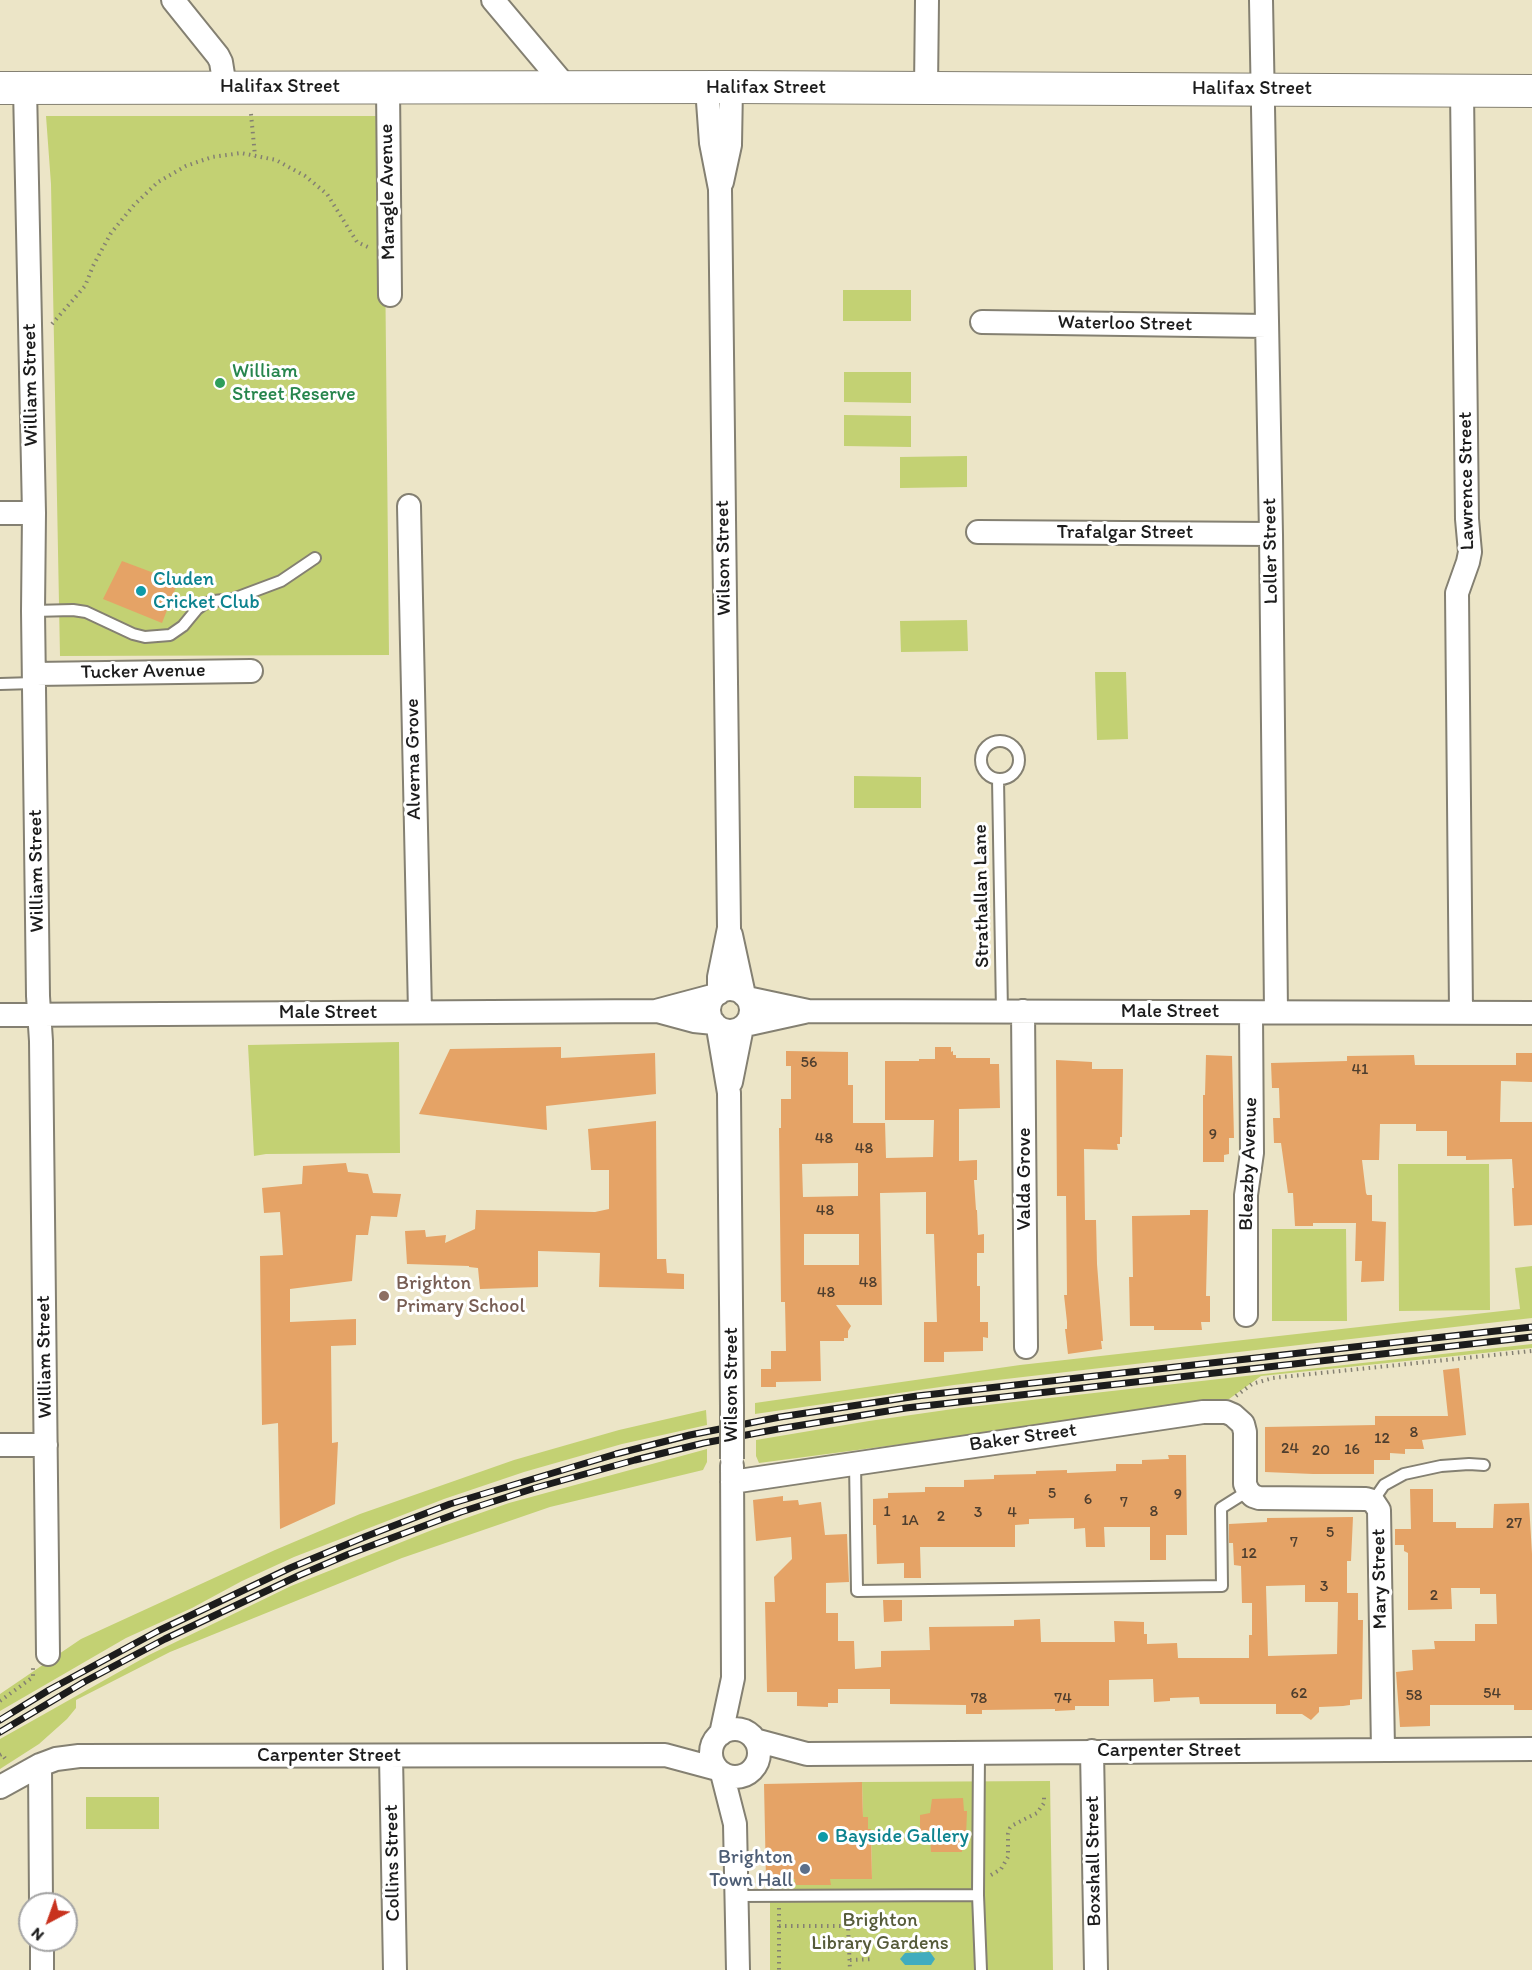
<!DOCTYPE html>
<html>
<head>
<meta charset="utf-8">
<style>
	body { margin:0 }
	#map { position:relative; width:1532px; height:1970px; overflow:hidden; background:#ece5c7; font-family:Itim,sans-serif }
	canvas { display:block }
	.north { position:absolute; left:18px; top:1892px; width:60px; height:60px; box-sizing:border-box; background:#fff; border:2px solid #a4a4a4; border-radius:50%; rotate:221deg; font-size:16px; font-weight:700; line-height:24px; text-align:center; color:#1c1c1c }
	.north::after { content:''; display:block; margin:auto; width:21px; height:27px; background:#c8321e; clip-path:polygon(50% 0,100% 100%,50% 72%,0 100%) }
</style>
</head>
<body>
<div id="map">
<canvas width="1532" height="1970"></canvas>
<div class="north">N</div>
</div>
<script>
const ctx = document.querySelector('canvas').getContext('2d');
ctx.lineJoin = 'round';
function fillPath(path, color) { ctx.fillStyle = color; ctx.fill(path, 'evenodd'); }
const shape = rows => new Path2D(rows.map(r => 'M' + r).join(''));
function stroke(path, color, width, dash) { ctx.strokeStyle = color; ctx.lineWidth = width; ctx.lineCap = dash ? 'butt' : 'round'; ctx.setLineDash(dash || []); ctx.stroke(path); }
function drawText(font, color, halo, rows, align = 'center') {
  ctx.font = font + ' Itim,sans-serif'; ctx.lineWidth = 6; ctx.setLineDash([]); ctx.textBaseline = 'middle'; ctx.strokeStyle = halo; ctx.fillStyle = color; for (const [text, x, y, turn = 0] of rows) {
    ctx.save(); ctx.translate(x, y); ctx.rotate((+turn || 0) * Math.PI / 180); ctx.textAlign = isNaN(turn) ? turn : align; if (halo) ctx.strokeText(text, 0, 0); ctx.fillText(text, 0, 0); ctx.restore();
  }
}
const green = shape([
	[46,116,381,116,385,253,389,655,60,656,51,184],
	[843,290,911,290,911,321,843,321],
	[844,372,911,372,911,403,844,402],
	[844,415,911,416,911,447,844,446],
	[967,456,967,487,900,488,900,457],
	[967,620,968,651,901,652,900,621],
	[1095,672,1126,672,1128,739,1097,740],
	[854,776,921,777,921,808,854,808],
	[399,1042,400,1153,266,1154,254,1156,248,1045],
	[1398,1164,1489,1164,1490,1310,1399,1311],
	[1272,1229,1346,1229,1347,1321,1272,1321],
	[1532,1266,1532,1318,954,1385,755,1414,755,1403,1020,1365,1520,1309,1515,1268],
	[1532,1344,1532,1348,1261,1376,1229,1399,1122,1415,759,1463,756,1456,756,1440,869,1421,960,1408],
	[706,1410,707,1425,622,1444,524,1472,444,1499,294,1557,242,1581,192,1608,126,1638,0,1711,0,1694,81,1639,275,1550,360,1514,514,1460,619,1430],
	[707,1449,707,1462,703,1470,550,1507,402,1558,170,1652,76,1700,76,1708,67,1719,39,1744,0,1769,0,1739,149,1655,291,1586,432,1530,509,1503],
	[1050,1781,1053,1970,770,1970,770,1902,766,1880,795,1879,795,1885,830,1885,830,1879,872,1878,871,1829,868,1829,867,1817,863,1817,862,1782],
	[86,1797,159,1797,159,1829,86,1829]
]);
const water = shape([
	[930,1952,935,1959,931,1965,905,1965,900,1959,905,1953]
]);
const building = shape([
	[122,561,178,582,162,623,103,599],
	[561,1047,561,1058,655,1053,656,1094,546,1106,547,1130,419,1114,450,1049],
	[935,1047,951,1047,951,1052,953,1051,953,1055,956,1055,956,1058,990,1058,990,1064,999,1064,1000,1108,959,1109,959,1161,977,1160,977,1180,974,1180,976,1210,977,1210,978,1235,984,1234,984,1253,977,1253,977,1286,980,1286,980,1322,988,1322,988,1338,983,1337,983,1351,944,1352,944,1362,924,1362,924,1322,937,1322,934,1234,926,1234,926,1192,880,1193,882,1305,836,1305,851,1326,848,1331,848,1338,844,1338,844,1341,820,1341,821,1381,776,1382,776,1387,761,1387,761,1369,771,1369,771,1351,786,1351,785,1302,781,1302,779,1128,781,1128,781,1099,791,1099,791,1066,786,1066,786,1051,848,1052,848,1085,853,1085,853,1123,885,1123,886,1158,933,1157,934,1120,885,1120,885,1061,919,1061,919,1059,935,1059],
	[858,1163,858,1196,803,1197,802,1164],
	[804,1234,859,1234,859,1265,804,1265],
	[1516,1053,1532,1053,1532,1082,1501,1081,1500,1122,1532,1122,1532,1225,1514,1226,1512,1188,1514,1188,1512,1159,1466,1160,1466,1156,1447,1156,1447,1131,1416,1131,1416,1124,1380,1124,1379,1160,1362,1160,1366,1193,1367,1195,1372,1195,1372,1221,1386,1222,1384,1281,1361,1282,1362,1261,1355,1261,1356,1223,1313,1223,1313,1226,1295,1226,1293,1193,1288,1193,1281,1143,1274,1143,1273,1118,1280,1118,1279,1088,1272,1088,1271,1063,1347,1061,1347,1056,1414,1055,1415,1065,1516,1065],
	[1206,1055,1232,1056,1234,1138,1229,1138,1229,1154,1224,1155,1224,1162,1203,1162,1203,1095,1205,1095],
	[1056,1060,1092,1062,1092,1069,1123,1069,1122,1137,1120,1137,1120,1144,1117,1144,1118,1150,1084,1149,1085,1220,1096,1220,1097,1264,1103,1341,1101,1341,1102,1349,1068,1354,1065,1329,1067,1329,1067,1322,1064,1295,1067,1295,1066,1196,1057,1196],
	[656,1121,657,1259,666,1259,667,1273,684,1274,684,1289,599,1287,600,1253,538,1251,538,1287,480,1289,478,1268,469,1267,469,1266,407,1264,405,1231,425,1230,426,1237,446,1235,445,1243,475,1229,476,1210,595,1212,609,1209,609,1170,591,1170,588,1129],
	[346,1163,348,1172,368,1174,373,1193,401,1194,397,1217,371,1216,368,1235,356,1235,352,1281,290,1289,290,1322,356,1319,356,1345,331,1346,332,1443,338,1442,335,1504,280,1529,278,1423,262,1425,260,1256,283,1255,280,1212,264,1213,262,1188,302,1184,303,1166],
	[1190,1210,1208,1210,1206,1296,1210,1296,1210,1322,1201,1322,1202,1330,1154,1330,1154,1326,1130,1326,1129,1277,1133,1277,1132,1216,1190,1215],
	[1459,1368,1466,1435,1422,1440,1424,1449,1405,1449,1405,1454,1390,1453,1390,1460,1374,1460,1374,1474,1313,1474,1265,1472,1265,1427,1375,1425,1375,1416,1448,1416,1443,1370],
	[1168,1455,1186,1455,1187,1535,1166,1535,1166,1560,1150,1560,1150,1527,1104,1527,1105,1547,1086,1547,1085,1528,1074,1529,1074,1518,1029,1519,1029,1524,1015,1525,1015,1547,920,1547,921,1578,904,1578,904,1563,877,1564,876,1525,873,1525,873,1499,888,1498,888,1493,925,1492,925,1487,964,1487,964,1480,994,1479,994,1475,1036,1474,1036,1471,1067,1470,1067,1473,1116,1471,1116,1464,1142,1464,1142,1460,1169,1459],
	[1410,1489,1433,1489,1433,1522,1456,1522,1456,1528,1493,1528,1494,1504,1529,1503,1532,1554,1532,1710,1514,1710,1514,1705,1430,1705,1430,1726,1400,1727,1396,1672,1413,1670,1412,1650,1435,1649,1434,1641,1475,1641,1475,1624,1497,1624,1496,1594,1480,1594,1480,1588,1451,1588,1452,1609,1408,1610,1408,1553,1404,1551,1404,1545,1395,1545,1395,1529,1411,1529],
	[783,1496,783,1501,798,1500,799,1505,821,1502,825,1535,847,1534,849,1582,826,1583,826,1613,838,1613,838,1641,854,1641,855,1669,881,1667,881,1651,930,1650,929,1627,1014,1626,1014,1620,1040,1619,1041,1642,1115,1642,1114,1621,1144,1622,1144,1634,1147,1634,1147,1644,1177,1643,1178,1658,1249,1658,1249,1635,1252,1635,1252,1603,1242,1603,1241,1566,1234,1565,1233,1543,1229,1543,1229,1524,1267,1522,1267,1518,1353,1517,1351,1561,1347,1561,1347,1593,1358,1593,1358,1620,1363,1620,1362,1699,1350,1700,1350,1705,1343,1706,1319,1707,1319,1712,1311,1720,1302,1714,1276,1714,1276,1704,1200,1704,1199,1697,1170,1698,1170,1701,1154,1702,1153,1679,1109,1680,1109,1706,1075,1706,1075,1710,1055,1711,1055,1709,982,1710,982,1714,966,1714,966,1705,890,1704,890,1689,838,1689,838,1703,828,1703,828,1707,797,1706,797,1692,767,1692,765,1602,775,1602,774,1577,792,1559,791,1537,756,1541,753,1500],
	[1305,1585,1305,1602,1338,1602,1337,1654,1268,1656,1266,1586],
	[883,1600,902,1600,902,1621,884,1622],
	[862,1782,863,1817,868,1817,868,1829,871,1829,872,1879,830,1879,831,1885,795,1885,795,1879,766,1880,764,1784],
	[963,1798,964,1811,967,1811,966,1837,962,1837,962,1852,931,1852,930,1836,920,1835,920,1815,930,1813,932,1799]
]);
const path = shape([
	[251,114,255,156],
	[52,324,85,286,93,266,111,233,134,205,158,182,186,166,212,157,241,153,276,160,305,176,327,194,357,242,370,248],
	[1236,1396,1252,1384,1273,1378,1532,1351],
	[0,1701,33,1677,33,1667],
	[0,1755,2,1754,7,1761],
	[991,1875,1001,1869,1008,1857,1008,1834,1010,1828,1013,1825,1037,1813,1044,1803,1044,1794],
	[779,1908,779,1970],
	[779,1926,848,1926,850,1970],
	[850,1960,874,1959]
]);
const lane = shape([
	[33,611,73,610,86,612,133,634,145,637,170,635,183,626,197,609,204,604,214,601,233,599,281,581,315,558],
	[0,684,34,683],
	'981 760a19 19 0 1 1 38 0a19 19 0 1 1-38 0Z',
	[998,779,1002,1012],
	[855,1463,857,1591,1222,1586,1221,1508,1248,1491],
	[1373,1501,1384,1485,1404,1474,1441,1466,1469,1464,1484,1465],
	[978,1895,981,1970],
	[737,1896,978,1895,979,1752]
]);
const street = shape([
	[173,0,218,56,221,62,225,87],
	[493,0,567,88],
	[1261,0,1271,534,1276,1012],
	[25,88,34,513,33,611,38,996,41,1041,48,1654],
	[388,88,390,295],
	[707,88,711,143,720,189,729,928,719,977,719,993],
	[926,88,927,0],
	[722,182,730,145,731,87],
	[982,322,1267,326],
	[409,506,420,1012],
	[0,513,34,513],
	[978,532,1271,534],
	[34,674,251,671],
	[731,935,744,995],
	'709 1010a21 21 0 1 1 42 0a21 21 0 1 1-42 0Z',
	[747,998,808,1011,1532,1013],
	[657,1011,694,1021,714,1023],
	[1023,1011,1026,1347],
	[1461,1012,1457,593,1468,562,1470,552,1467,519,1462,90],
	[0,1015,656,1011,716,995],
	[745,1025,804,1012],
	[718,1028,729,1093,732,1408],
	[731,1082,742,1027],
	[1246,1315,1246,1195,1252,1153,1251,1013],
	[0,1445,46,1445],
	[732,1482,1203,1412,1226,1412,1233,1415,1243,1424,1245,1432,1245,1484,1248,1491,1253,1496,1259,1498,1366,1499,1373,1501,1379,1510,1383,1750],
	'711 1753a24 24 0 1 1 48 0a24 24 0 1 1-48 0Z',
	[721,1734,733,1678,732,1466],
	[755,1740,807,1754,1532,1749],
	[1092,1751,1096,1970],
	[391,1756,395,1970],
	[40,1765,41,1904],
	[722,1773,735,1824,738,1970],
	[0,1787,40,1765,56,1759,79,1756,665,1755,717,1769],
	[42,1940,42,1970]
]);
const secondary = shape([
	[0,88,731,87,1532,91]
]);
const rail = shape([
	[0,1720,49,1690,158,1631,290,1568,367,1536,450,1504,616,1454,690,1435,780,1417,917,1396,1532,1327],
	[0,1732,84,1682,165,1639,300,1575,349,1554,461,1512,535,1488,635,1460,704,1443,778,1429,906,1408,1532,1337]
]);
const streetBridge = shape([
	[732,1408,732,1459]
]);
const markers = [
	[220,383,6,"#2e9e5b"],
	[141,591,6,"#0f9aa8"],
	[384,1296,6,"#8d6e63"],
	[823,1837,6,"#0f9aa8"],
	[805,1869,6,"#5c6f8a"]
];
const numberNames = [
	["56",809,1063],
	["41",1360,1070],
	["9",1213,1135],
	["48",824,1139],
	["48",864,1149],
	["48",825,1211],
	["48",868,1283],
	["48",826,1293],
	["8",1414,1433],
	["12",1382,1439],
	["24",1290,1449],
	["16",1352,1450],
	["20",1321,1451],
	["5",1052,1494],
	["9",1178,1495],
	["6",1088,1500],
	["7",1124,1503],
	["1",887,1512],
	["8",1154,1512],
	["3",978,1513],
	["4",1012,1513],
	["2",941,1517],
	["1A",910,1521],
	["27",1514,1524],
	["5",1330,1533],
	["7",1294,1543],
	["12",1249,1554],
	["3",1324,1587],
	["2",1434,1596],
	["62",1299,1694],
	["54",1492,1694],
	["58",1414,1696],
	["78",979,1699],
	["74",1063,1699]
];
const streetNames = [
	["Halifax Street",280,87],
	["Halifax Street",766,88],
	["Halifax Street",1252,89],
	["Maragle Avenue",388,192,-91],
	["Waterloo Street",1125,324,1],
	["William Street",31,385,-91],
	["Lawrence Street",1467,481,-91],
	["Trafalgar Street",1125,533],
	["Loller Street",1271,551,-91],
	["Wilson Street",724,558,-91],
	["Tucker Avenue",143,672,-1],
	["Alverna Grove",414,759,-91],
	["William Street",37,871,-91],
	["Strathallan Lane",982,896,-91],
	["Male Street",1170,1012],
	["Male Street",328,1013],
	["Bleazby Avenue",1249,1164,-88],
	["Valda Grove",1025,1179,-90],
	["William Street",45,1357,-91],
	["Wilson Street",732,1385,-90],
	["Baker Street",1023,1438,-8],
	["Mary Street",1380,1579,-91],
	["Carpenter Street",1169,1751],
	["Carpenter Street",329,1756],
	["Boxshall Street",1094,1861,-91],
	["Collins Street",393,1863,-91]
];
const leisureNames = [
	["William",232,372],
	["Street Reserve",232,395]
];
const cultureNames = [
	["Cluden",153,580],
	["Cricket Club",153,603],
	["Bayside Gallery",835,1837]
];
const educationNames = [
	["Brighton",396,1284],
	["Primary School",396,1307]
];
const serviceNames = [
	["Brighton",793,1858],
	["Town Hall",793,1881]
];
const parkNames = [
	["Brighton",880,1921],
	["Library Gardens",880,1944]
];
fillPath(green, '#c3d173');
fillPath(water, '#40acbe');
fillPath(building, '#e5a366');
stroke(lane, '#848072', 14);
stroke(street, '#848072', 26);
stroke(secondary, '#848072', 34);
stroke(path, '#848072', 4, [1.5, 4.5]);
stroke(lane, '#fff', 10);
stroke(street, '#fff', 22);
stroke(secondary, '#fff', 32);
stroke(rail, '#1c1c1c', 7);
stroke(rail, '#fff', 4.5, [14]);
stroke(streetBridge, '#848072', 26, []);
stroke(streetBridge, '#fff', 22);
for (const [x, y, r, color] of markers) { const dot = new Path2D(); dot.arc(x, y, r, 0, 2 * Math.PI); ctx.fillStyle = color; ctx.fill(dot); stroke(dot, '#fff', 2); }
drawText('16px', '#4e3e2e', null, numberNames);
drawText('20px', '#1c1c1c', '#fff', streetNames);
drawText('20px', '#27864d', '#fff', leisureNames, 'left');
drawText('20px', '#0d838f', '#fff', cultureNames, 'left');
drawText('20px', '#785e54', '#fff', educationNames, 'left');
drawText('20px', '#4e5e75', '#fff', serviceNames, 'right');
drawText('20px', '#565b3a', '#fff', parkNames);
</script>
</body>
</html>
